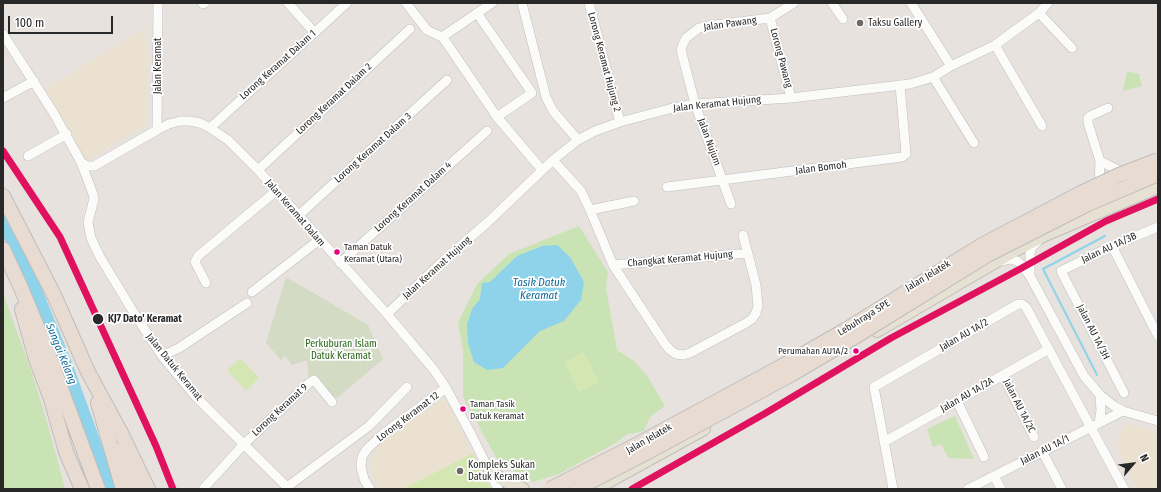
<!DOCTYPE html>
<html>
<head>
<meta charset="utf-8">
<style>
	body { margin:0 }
	#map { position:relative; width:1161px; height:492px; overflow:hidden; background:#e7e2dd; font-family:"Fira Sans Condensed",sans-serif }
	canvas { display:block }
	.frame { position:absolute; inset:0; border:4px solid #282828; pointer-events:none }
	.north { position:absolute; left:1113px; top:444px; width:40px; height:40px; -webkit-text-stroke:3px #fff; paint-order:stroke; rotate:62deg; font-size:11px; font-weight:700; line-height:16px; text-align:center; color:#282828 }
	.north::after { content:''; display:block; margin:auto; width:14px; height:18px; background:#282828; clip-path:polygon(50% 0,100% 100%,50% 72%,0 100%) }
	.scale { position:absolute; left:8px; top:16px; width:105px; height:18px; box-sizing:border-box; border:2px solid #282828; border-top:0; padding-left:5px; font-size:12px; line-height:14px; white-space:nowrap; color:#282828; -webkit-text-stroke:3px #fff; paint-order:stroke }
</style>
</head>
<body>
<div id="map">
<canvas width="1161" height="492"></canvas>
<div class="frame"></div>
<div class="north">N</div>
<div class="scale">100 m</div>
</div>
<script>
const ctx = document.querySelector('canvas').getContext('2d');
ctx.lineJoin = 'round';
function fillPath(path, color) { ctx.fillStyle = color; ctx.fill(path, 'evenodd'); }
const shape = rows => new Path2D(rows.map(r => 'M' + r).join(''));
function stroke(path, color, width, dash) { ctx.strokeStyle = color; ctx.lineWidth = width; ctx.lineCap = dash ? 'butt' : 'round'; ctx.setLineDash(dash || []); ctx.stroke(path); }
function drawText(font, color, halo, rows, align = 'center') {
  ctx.font = font + ' "Fira Sans Condensed",sans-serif'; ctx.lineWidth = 3.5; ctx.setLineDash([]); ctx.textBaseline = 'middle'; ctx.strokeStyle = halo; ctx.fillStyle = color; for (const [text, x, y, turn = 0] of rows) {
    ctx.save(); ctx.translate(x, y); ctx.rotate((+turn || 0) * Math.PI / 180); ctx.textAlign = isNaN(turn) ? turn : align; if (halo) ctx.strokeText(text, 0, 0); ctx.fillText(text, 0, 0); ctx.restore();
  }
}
const education = shape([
	[145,28,149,56,147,109,148,124,87,161,45,89],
	[442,399,447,402,473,453,403,489,380,489,372,475,371,462,377,448,391,434],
	[1125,423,1158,433,1158,488,1137,489,1116,444]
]);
const green = shape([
	[1127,71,1139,74,1142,86,1123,91],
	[579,226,608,272,606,288,617,350,635,362,648,377,665,406,650,417,644,431,632,434,629,433,617,442,559,474,533,482,498,461,463,397,463,350,458,323,477,284,509,254],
	[4,296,32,373,47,422,65,488,63,489,3,489,3,297],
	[955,416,974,459,948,458,941,444,933,447,927,429]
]);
const cemetery = shape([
	[286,277,368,325,383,359,337,398,309,383,307,360,292,365,285,356,281,360,266,343]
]);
const pitch = shape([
	[584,352,599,382,579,392,564,362],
	[240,358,259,378,246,391,227,370],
	[473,453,491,489,403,489]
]);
const water = shape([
	[557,245,570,257,584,282,581,300,564,321,540,331,503,368,487,370,474,362,468,343,467,324,472,309,480,299,482,283,490,282,517,256,542,246],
	[105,459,110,477,115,489,106,489,96,464]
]);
const stream = shape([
	[1097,375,1043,269,1105,236]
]);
const river = shape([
	[3,222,33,284,66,365,111,489]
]);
const minor = shape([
	[288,3,314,32],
	[406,3,427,30,442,37,446,42,497,117],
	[522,3,546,97,553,111,578,140],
	[589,3,620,122],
	[832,3,843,19],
	[911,3,951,66],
	[203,4,205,3],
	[477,13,532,93,497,117,542,170],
	[1039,13,1072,48],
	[770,18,791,98],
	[3,34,53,112,81,162,93,194,94,199,88,222,91,238,100,257,134,313,162,356,195,396,289,489],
	[442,37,492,3],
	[995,45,1042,126],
	[933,77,974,143],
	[3,98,34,81],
	[210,128,347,3],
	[157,130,158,3],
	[28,156,67,134],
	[553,160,581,191,590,210,613,265,665,344,670,350,676,354,683,355,690,353,746,323,752,319,756,313,758,306,756,285,743,235],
	[1100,161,1124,173],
	[81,162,87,166,94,166,157,130,169,124,180,121,190,121,200,123,210,128,228,140,258,170,387,314,434,370,446,388,472,436,498,489],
	[258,170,410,29],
	[1099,183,1100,161,1088,123,1088,118,1090,116,1108,108],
	[667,187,902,157,906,154,900,85],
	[731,204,695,104,681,50,683,44,686,38,699,28,707,26,770,18,794,3],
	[590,210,634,201],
	[298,216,447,80],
	[1112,246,1158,336],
	[1001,261,1010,259,1017,261,1022,265,1030,276,1084,376,1100,395,1114,406,1123,411,1158,421],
	[340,263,487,131],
	[613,265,748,253],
	[1030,276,1030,254,1031,248,1038,241],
	[206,283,195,262,198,256,276,191],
	[252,292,319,240],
	[387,314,443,261,488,222,553,160,578,140,595,131,620,122,669,109,695,104,791,98,910,84,933,77,951,66,995,45,1039,13,1048,3],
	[162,356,179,348,247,303],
	[1003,375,1034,437],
	[1124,393,1061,271,1112,246,1158,227],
	[957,401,984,457],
	[1099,423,1101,411,1100,395],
	[884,442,1049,349],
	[1042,451,1062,489],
	[994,476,1001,489],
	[287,487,369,426,407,387],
	[203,489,244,444,309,383,314,380,332,402],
	[370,489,364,479,361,467,362,457,367,449,383,434,446,388],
	[893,489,874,387,1018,304,1022,304,1026,307,1124,489],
	[968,489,1123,411]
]);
const major = shape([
	[877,331,1014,251,1045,235,1158,187],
	[490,472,509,483,523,489],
	[595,489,704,429]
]);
const highway = shape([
	[3,196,54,295,88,372,120,431,148,489],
	[3,249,21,288,46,348,98,489],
	[22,309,36,359,51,399,66,452,82,489],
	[98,403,123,489],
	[119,451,136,489]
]);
const highwayBridge = shape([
	[550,489,640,443,786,364,847,329,982,245,1081,193,1119,175,1158,160],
	[576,489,646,453,792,374,853,338,989,254,1088,204,1158,174]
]);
const rail1 = shape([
	[3,151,60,237,156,446,173,489],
	[632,489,764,414,891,338,1020,269,1106,221,1158,199]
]);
const markers = [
	[860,23,4,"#6b6967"],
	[337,252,3.5,"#e5007d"],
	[98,319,6,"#282828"],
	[856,351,3.5,"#e5007d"],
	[463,409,3.5,"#e5007d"],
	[460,471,4,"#6b6967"]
];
const busNames = [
	["Taman Datuk",344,247],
	["Keramat (Utara)",344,259],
	["Perumahan AU1A/2",848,351,"right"],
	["Taman Tasik",470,404],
	["Datuk Keramat",470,416]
];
const poiNames = [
	["Taksu Gallery",868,23],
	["Kompleks Sukan",468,465],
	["Datuk Keramat",468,477]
];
const streetNames = [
	["Jalan Pawang",730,24,-8],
	["Lorong Pawang",781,58,75],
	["Lorong Keramat Hujung 2",604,62,75],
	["Lorong Keramat Dalam 1",278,65,-42],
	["Jalan Keramat",158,66,-90],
	["Lorong Keramat Dalam 2",334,99,-43],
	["Jalan Keramat Hujung",717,104,-6],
	["Jalan Nujum",709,142,70],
	["Lorong Keramat Dalam 3",373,148,-42],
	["Jalan Bomoh",821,168,-7],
	["Lorong Keramat Dalam 4",413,197,-42],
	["Jalan Keramat Dalam",295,213,49],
	["Jalan AU 1A/3B",1109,248,-25],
	["Changkat Keramat Hujung",680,259,-5],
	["Jalan Keramat Hujung",437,268,-42],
	["Jalan Jelatek",928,276,-31],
	["Lebuhraya SPE",864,318,-32],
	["Jalan AU 1A/3H",1093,332,63],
	["Jalan AU 1A/2",964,335,-30],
	["Jalan Datuk Keramat",174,367,51],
	["Jalan AU 1A/2A",967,395,-30],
	["Jalan AU 1A/2C",1019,406,63],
	["Lorong Keramat 9",280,410,-43],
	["Lorong Keramat 12",408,417,-37],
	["Jalan Jelatek",649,439,-30],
	["Jalan AU 1A/1",1045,450,-27]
];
const stopNames = [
	["KJ7 Dato' Keramat",108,319]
];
const parkNames = [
	["Perkuburan Islam",341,344],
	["Datuk Keramat",341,356]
];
const waterNames = [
	["Tasik Datuk",539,283],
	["Keramat",539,296],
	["Sungai Kelang",61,354,68]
];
fillPath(education, '#eae1d1');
fillPath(green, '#c9e3b5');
fillPath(cemetery, '#d3dbc4');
fillPath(pitch, '#d4e7b3');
fillPath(water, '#8fd3ea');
stroke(stream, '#8fd3ea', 2);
stroke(river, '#8fd3ea', 13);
stroke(minor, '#c0bebf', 10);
stroke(major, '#bfbdbc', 14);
stroke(highway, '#bfbdbc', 16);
stroke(minor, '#fbfbfa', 9);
stroke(major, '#e6e1d2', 12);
stroke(highway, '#e8dbd2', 14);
stroke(highwayBridge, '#bfbdbc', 16, []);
stroke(highwayBridge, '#e8dbd2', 14);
stroke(rail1, '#e0115f', 7);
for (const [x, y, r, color] of markers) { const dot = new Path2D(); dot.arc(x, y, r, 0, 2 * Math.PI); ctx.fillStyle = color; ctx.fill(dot); stroke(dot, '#fff', 1.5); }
drawText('9px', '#282828', '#fff', busNames, 'left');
drawText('10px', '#282828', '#fff', poiNames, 'left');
drawText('10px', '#282828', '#fff', streetNames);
drawText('bold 10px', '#282828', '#fff', stopNames, 'left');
drawText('10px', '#296518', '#fff', parkNames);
drawText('italic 11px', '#0b699a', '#fff', waterNames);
</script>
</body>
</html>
